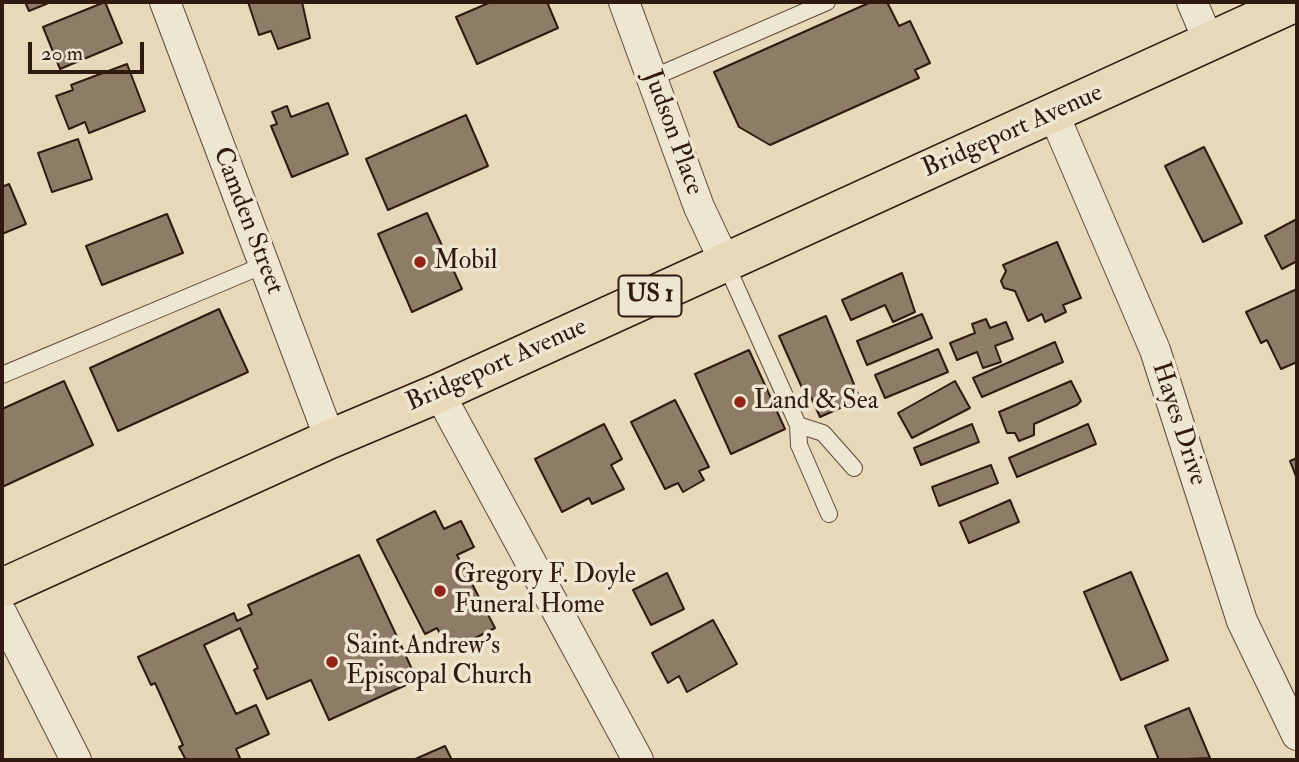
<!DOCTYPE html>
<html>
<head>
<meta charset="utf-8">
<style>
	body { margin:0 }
	#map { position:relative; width:1299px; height:762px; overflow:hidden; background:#e6d8b8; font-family:"IM FELL Double Pica",serif }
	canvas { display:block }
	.frame { position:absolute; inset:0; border:4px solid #30190f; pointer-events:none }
	.scale { position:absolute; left:28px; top:42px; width:116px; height:32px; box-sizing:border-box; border:4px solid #30190f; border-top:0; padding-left:9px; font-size:21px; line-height:24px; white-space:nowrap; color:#30190f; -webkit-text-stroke:5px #efe6d1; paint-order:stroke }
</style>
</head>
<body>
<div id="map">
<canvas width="1299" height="762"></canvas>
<div class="frame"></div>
<div class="scale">20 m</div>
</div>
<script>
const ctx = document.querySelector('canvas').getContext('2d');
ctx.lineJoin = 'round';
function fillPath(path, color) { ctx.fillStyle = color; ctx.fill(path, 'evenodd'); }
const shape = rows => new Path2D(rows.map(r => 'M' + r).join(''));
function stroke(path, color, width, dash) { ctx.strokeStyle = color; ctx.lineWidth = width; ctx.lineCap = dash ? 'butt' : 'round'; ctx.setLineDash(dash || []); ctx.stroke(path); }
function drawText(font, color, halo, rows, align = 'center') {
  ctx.font = font + ' "IM FELL Double Pica",serif'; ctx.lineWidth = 7; ctx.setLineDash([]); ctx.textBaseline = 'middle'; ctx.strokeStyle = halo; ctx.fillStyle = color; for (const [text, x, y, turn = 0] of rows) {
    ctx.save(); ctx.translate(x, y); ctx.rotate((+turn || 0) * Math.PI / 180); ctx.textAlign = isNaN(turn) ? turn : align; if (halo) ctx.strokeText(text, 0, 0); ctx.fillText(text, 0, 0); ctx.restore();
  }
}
const building = shape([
	[25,2,51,2,29,11,25,2],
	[105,2,122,43,60,69,43,27,105,2],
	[248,2,302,2,310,38,278,49,271,31,259,35,248,2],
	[491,2,547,2,558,28,477,64,456,17,491,2],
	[871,2,887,2,899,26,910,21,930,63,915,70,919,78,770,145,739,127,714,72,871,2],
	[127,64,145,111,89,133,85,122,69,129,56,96,73,90,71,85,127,64],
	[328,103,348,154,292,177,271,126,277,124,272,112,287,106,291,117,328,103],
	[466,115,488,166,388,210,366,159,466,115],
	[78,139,92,179,52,192,38,153,78,139],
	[1204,147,1242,223,1203,242,1165,166,1204,147],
	[9,184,26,224,2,234,2,187,9,184],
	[427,213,462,289,412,312,378,234,427,213],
	[167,214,183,253,102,285,86,246,167,214],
	[1297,219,1297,261,1282,269,1265,236,1297,219],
	[1057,242,1081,298,1063,305,1066,312,1045,322,1042,314,1028,321,1015,291,1004,288,1001,281,1006,271,1003,265,1057,242],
	[902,273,915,312,893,322,885,305,851,320,842,300,902,273],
	[1297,289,1297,362,1281,369,1267,340,1261,343,1246,312,1297,289],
	[219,309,248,372,118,431,90,368,219,309],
	[922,314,932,338,867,365,857,341,922,314],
	[826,316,860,399,820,417,811,397,807,399,779,336,826,316],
	[986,319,990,328,1006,322,1013,339,995,346,1001,362,983,368,977,352,957,360,950,343,975,333,972,324,986,319],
	[1055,342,1063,362,982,397,973,378,1055,342],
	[938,349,948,372,885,398,875,375,938,349],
	[749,350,785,429,731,454,695,374,749,350],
	[64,381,93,445,2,487,2,409,64,381],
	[955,381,970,408,912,438,898,413,955,381],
	[1071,381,1081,401,1077,405,1034,424,1034,435,1019,441,1015,433,1007,433,999,412,1071,381],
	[675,400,709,467,699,471,704,480,683,492,678,483,665,489,631,422,675,400],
	[604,424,622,459,611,465,624,489,592,504,589,498,562,512,535,459,604,424],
	[972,424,979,442,921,465,914,448,972,424],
	[1088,424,1096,444,1017,477,1009,458,1088,424],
	[1297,458,1297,479,1290,461,1297,458],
	[991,465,998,483,939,506,932,487,991,465],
	[1010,500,1019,522,969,543,960,522,1010,500],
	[435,511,444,529,461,521,474,547,457,555,495,628,449,651,437,628,425,634,377,540,435,511],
	[359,555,417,680,329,720,311,680,267,699,254,670,258,668,240,628,204,645,236,714,256,705,269,734,236,749,240,758,234,760,186,760,179,747,183,745,155,683,151,685,138,657,234,613,237,621,252,614,248,605,359,555],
	[1131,572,1168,660,1121,680,1084,592,1131,572],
	[667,573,684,609,651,625,633,590,667,573],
	[713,620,737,664,687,692,679,676,668,683,652,653,713,620],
	[1189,708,1210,758,1159,760,1145,726,1189,708],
	[445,746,452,760,413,760,445,746]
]);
const lane = shape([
	[652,78,827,2],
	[725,262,798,425,823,433,854,468],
	[2,375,264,265],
	[798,425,799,445,829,514]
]);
const street = shape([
	[165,2,330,439],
	[624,2,699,207,725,262],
	[1192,2,1209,42],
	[1054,115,1155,350,1242,621,1297,735],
	[439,393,638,760],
	[2,614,76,760]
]);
const primary = shape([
	[2,588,330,439,439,393,1296,2]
]);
const markers = [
	[420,262,7,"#8f2418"],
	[740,402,7,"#8f2418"],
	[440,591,7,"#8f2418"],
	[332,662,7,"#8f2418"]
];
const shields = [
	[650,296,63]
];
const shieldNames = [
	["US 1",650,296]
];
const streetNames = [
	["Bridgeport Avenue",1013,132,-24],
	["Judson Place",672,133,70],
	["Camden Street",247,221,69],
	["Bridgeport Avenue",497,366,-24],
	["Hayes Drive",1178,424,72]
];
const poiNames = [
	["Mobil",434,262],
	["Land & Sea",754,402],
	["Gregory F. Doyle",454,576],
	["Funeral Home",454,606],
	["Saint Andrew's",346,647],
	["Episcopal Church",346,677]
];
fillPath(building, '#8f7c67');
stroke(building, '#30190f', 2);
stroke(lane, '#5e4939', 18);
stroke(street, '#5e4939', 32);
stroke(primary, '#30190f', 41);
stroke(lane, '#efe6d1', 16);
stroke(street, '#efe6d1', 30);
stroke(primary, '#e6d8b8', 38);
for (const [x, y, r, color] of markers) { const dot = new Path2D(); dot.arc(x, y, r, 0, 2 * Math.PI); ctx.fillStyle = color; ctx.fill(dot); stroke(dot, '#efe6d1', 2.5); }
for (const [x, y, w] of shields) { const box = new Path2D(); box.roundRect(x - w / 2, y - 20.5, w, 41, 5); ctx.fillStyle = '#efe6d1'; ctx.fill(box); stroke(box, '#30190f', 2); }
drawText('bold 24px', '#30190f', null, shieldNames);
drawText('26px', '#30190f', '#efe6d1', streetNames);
drawText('26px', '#30190f', '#efe6d1', poiNames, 'left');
</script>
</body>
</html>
